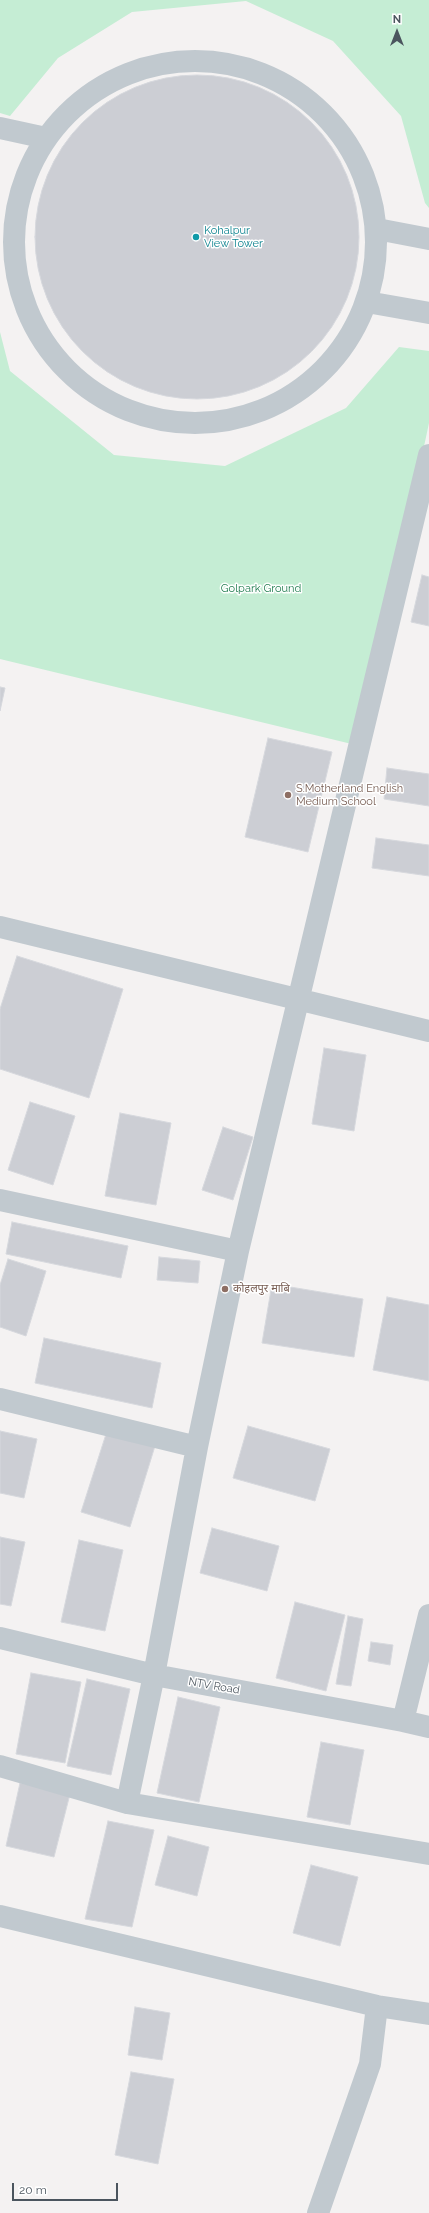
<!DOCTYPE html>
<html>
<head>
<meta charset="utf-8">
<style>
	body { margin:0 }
	#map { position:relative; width:429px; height:2213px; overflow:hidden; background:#f4f2f2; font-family:Raleway,sans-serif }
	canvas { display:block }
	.north { position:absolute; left:377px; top:12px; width:40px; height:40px; -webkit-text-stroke:3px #fff; paint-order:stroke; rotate:0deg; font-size:11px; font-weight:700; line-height:16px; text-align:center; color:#4b555e }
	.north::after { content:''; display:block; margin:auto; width:14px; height:18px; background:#4b555e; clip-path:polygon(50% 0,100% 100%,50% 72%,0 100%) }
	.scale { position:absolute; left:12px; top:2183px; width:106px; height:18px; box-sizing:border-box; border:2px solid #4b555e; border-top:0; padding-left:5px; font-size:12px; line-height:14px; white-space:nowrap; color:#4b555e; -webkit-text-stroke:3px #fff; paint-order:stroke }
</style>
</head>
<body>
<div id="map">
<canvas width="429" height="2213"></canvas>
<div class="north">N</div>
<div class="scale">20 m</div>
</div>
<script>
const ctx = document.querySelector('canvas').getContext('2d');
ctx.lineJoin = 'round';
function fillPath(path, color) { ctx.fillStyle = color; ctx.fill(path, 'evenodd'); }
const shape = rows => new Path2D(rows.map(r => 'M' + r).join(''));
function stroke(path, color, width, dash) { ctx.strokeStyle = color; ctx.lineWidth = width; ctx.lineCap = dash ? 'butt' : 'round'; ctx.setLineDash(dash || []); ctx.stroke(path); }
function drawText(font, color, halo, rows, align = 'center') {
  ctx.font = font + ' Raleway,"Noto Sans Devanagari",sans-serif'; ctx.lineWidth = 3; ctx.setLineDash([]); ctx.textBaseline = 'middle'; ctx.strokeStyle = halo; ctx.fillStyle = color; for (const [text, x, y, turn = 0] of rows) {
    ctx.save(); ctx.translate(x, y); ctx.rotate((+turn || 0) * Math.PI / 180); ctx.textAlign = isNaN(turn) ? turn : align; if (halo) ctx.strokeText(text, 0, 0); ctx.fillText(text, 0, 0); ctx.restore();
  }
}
const green = shape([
	[0,0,429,0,429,208,425,203,401,116,333,41,246,1,132,12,58,58,10,116,0,113],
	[0,332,10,371,114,455,225,466,346,408,399,347,429,351,429,423,360,746,0,659]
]);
const building = shape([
	'35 237a162 162 0 1 1 324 0a162 162 0 1 1-324 0Z',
	[422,575,429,577,429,626,411,622,422,575],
	[0,687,5,688,0,711,0,687],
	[268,738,332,752,308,852,245,837,268,738],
	[387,768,429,774,429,806,384,799,387,768],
	[376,838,429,845,429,876,372,868,376,838],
	[17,956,123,989,89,1098,0,1069,0,1009,17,956],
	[324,1048,366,1055,354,1131,312,1124,324,1048],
	[30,1102,75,1116,53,1185,8,1170,30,1102],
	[120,1113,171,1123,156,1205,105,1196,120,1113],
	[223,1127,253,1137,233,1200,202,1190,223,1127],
	[12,1222,128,1246,121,1278,6,1254,12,1222],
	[159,1257,200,1261,198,1283,157,1280,159,1257],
	[8,1259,46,1271,26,1336,0,1327,0,1285,8,1259],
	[272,1284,363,1299,354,1357,262,1343,272,1284],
	[387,1297,429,1305,429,1381,373,1370,387,1297],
	[44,1338,161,1363,152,1408,35,1383,44,1338],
	[248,1426,330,1449,315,1501,233,1478,248,1426],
	[0,1431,37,1439,24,1498,0,1493,0,1431],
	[107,1431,155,1446,130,1527,81,1512,107,1431],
	[212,1528,279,1546,267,1591,200,1573,212,1528],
	[0,1537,25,1542,11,1606,0,1604,0,1537],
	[79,1540,123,1550,105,1631,61,1622,79,1540],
	[295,1602,345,1615,326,1691,276,1678,295,1602],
	[348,1616,363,1619,351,1686,336,1684,348,1616],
	[371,1642,393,1645,390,1665,368,1661,371,1642],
	[31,1673,81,1682,65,1763,16,1754,31,1673],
	[87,1679,130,1689,111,1775,67,1766,87,1679],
	[178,1697,220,1707,199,1802,157,1793,178,1697],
	[321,1742,364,1750,350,1825,307,1817,321,1742],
	[20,1783,70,1794,54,1857,6,1846,20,1783],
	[108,1821,154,1830,132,1927,85,1919,108,1821],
	[168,1836,209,1847,197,1896,155,1885,168,1836],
	[311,1865,358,1877,340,1946,293,1933,311,1865],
	[135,2007,170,2013,162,2060,128,2055,135,2007],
	[131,2072,174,2079,158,2164,115,2155,131,2072]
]);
const minor = shape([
	'14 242a181 181 0 1 1 362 0a181 181 0 1 1-362 0Z',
	[0,128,46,138],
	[377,229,429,239],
	[367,302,429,313],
	[0,927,429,1031],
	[0,1200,238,1251],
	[0,1399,197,1447],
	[0,1638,154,1675,403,1721,429,1727],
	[403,1721,429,1615],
	[0,1766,127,1803,429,1854],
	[127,1803,154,1675,197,1447,238,1251,429,455],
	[0,1916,377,2006,429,2014],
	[318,2213,370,2064,377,2006]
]);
const markers = [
	[196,237,4,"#0f9aa8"],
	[288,795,4,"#8d6e63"],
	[225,1289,4,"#8d6e63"]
];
const cultureNames = [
	["Kohalpur",204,231],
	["View Tower",204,244]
];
const parkNames = [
	["Golpark Ground",261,589]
];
const educationNames = [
	["S.Motherland English",296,789],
	["Medium School",296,802],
	["कोहलपुर माबि",233,1289]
];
const streetNames = [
	["NTV Road",214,1686,10]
];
fillPath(green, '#c5edd4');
fillPath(building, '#ccced4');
stroke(building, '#d6d8dd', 1);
stroke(minor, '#c1c9cf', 22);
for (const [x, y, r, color] of markers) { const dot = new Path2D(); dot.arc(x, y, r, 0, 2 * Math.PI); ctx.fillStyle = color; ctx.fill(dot); stroke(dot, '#fff', 1.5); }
drawText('11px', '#0d838f', '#fff', cultureNames, 'left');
drawText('11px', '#1f7c4e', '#fff', parkNames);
drawText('11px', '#785e54', '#fff', educationNames, 'left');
drawText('11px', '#4b555e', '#fff', streetNames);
</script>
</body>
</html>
